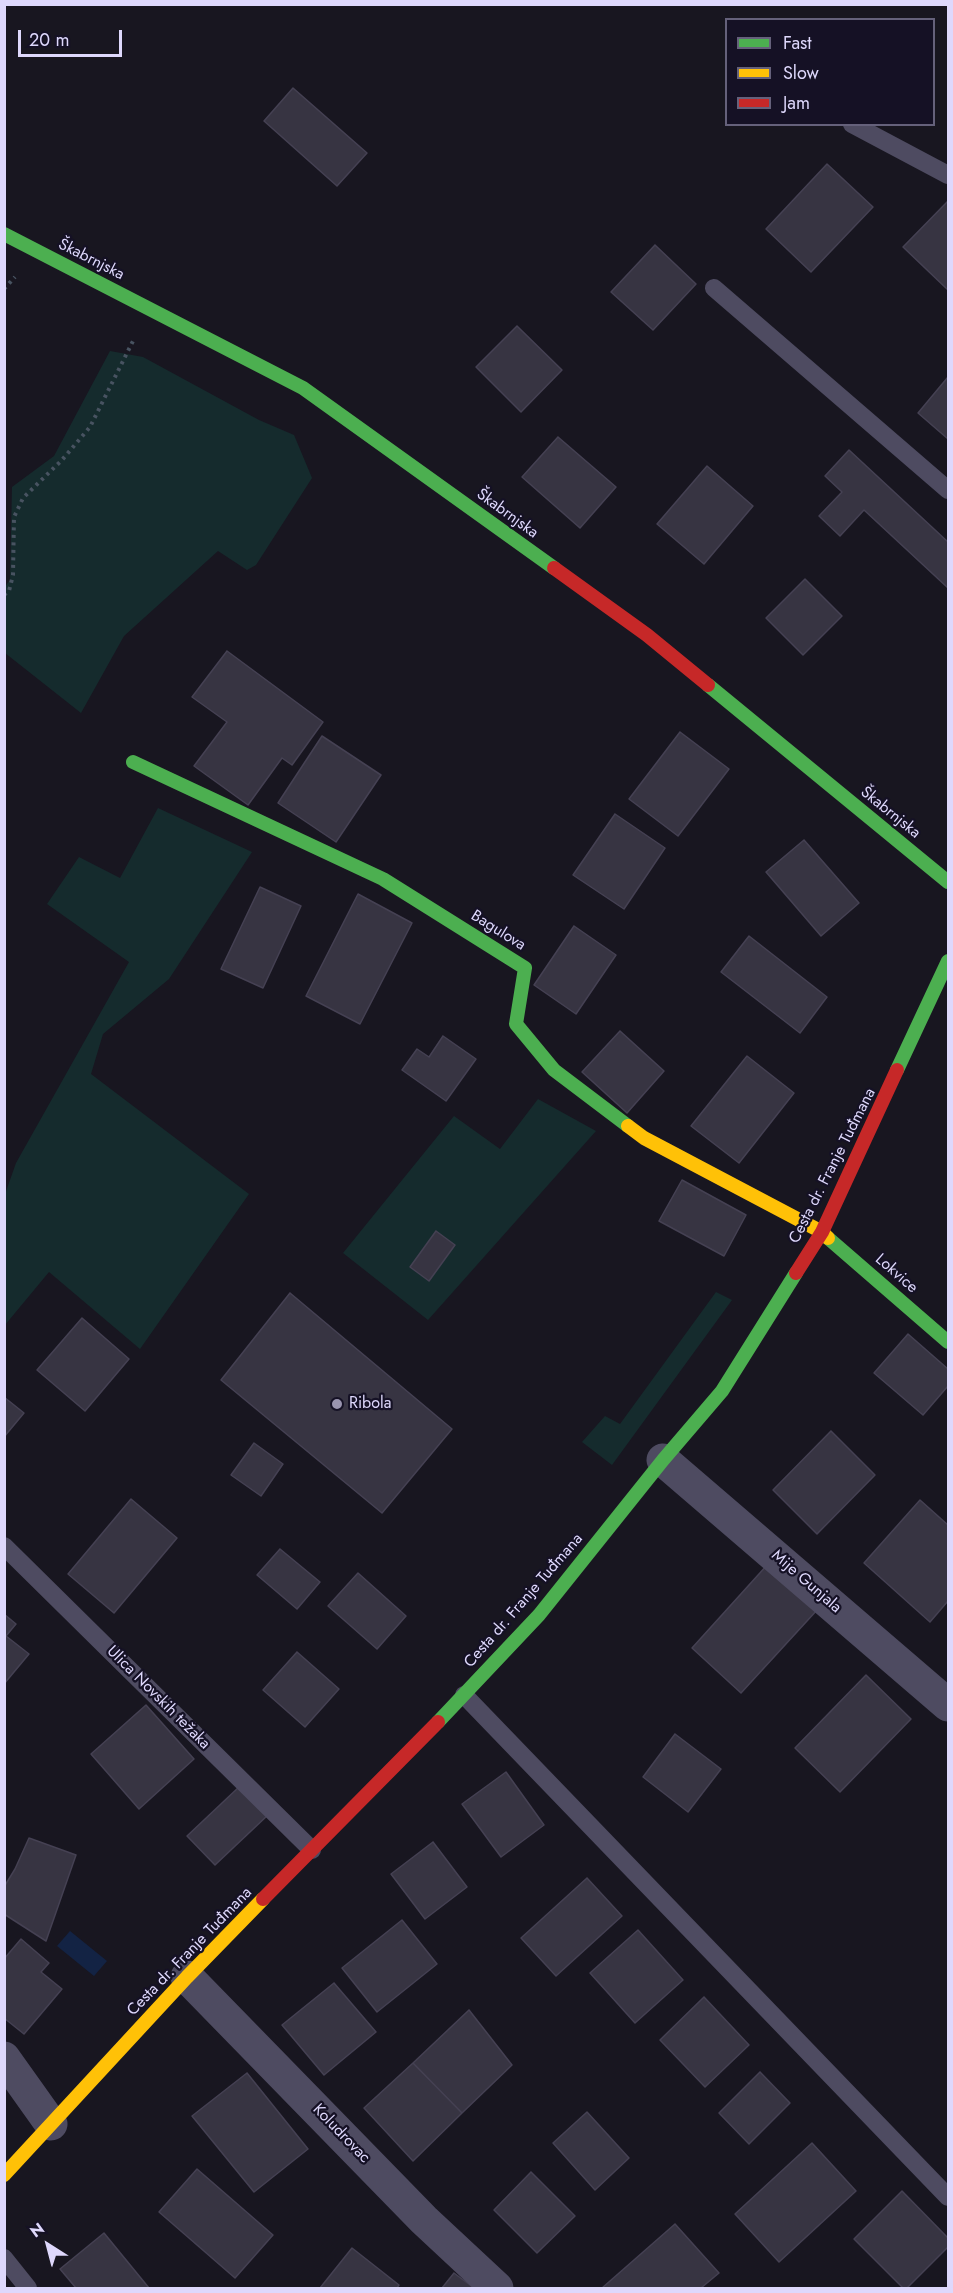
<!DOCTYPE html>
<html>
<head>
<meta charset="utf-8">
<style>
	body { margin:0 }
	#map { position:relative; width:953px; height:2293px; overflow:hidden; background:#181620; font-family:Jost,sans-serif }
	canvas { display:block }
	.frame { position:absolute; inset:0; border:6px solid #ded8fc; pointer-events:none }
	.legend { position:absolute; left:725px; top:18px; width:210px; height:108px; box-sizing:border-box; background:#151125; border:2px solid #65617b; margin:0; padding:8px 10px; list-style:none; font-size:18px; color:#ded8fc }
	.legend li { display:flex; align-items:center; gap:12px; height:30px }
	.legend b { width:30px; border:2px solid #65617b }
	.north { position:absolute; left:18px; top:2215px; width:60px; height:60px; -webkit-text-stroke:4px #151125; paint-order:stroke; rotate:324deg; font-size:16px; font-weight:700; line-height:24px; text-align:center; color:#ded8fc }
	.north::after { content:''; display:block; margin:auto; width:21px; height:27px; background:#ded8fc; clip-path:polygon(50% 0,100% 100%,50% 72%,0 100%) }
	.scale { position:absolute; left:18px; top:30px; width:104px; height:27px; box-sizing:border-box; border:3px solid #ded8fc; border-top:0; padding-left:8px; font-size:18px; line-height:21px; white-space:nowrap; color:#ded8fc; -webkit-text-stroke:4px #151125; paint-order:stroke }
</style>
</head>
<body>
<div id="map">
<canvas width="953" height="2293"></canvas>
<div class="frame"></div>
<ul class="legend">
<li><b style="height:8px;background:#4caf50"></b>Fast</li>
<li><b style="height:8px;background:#ffc107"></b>Slow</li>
<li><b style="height:8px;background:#c62828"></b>Jam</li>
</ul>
<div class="north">N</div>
<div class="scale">20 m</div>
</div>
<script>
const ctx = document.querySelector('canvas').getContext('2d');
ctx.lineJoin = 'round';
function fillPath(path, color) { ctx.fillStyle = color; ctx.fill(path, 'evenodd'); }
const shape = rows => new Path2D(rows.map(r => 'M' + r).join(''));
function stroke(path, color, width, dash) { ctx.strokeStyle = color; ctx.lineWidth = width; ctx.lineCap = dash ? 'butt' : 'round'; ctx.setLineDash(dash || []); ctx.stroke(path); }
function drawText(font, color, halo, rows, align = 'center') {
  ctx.font = font + ' Jost,sans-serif'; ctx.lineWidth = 4.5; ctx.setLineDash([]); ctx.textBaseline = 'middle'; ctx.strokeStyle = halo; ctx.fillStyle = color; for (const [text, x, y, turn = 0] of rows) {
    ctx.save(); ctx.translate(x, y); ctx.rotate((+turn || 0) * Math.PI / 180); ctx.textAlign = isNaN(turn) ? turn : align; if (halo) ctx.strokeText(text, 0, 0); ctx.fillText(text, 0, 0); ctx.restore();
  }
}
const green = shape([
	[110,351,143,357,259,420,294,435,312,478,256,565,247,570,218,551,124,636,81,713,5,653,4,588,10,580,12,487,54,456],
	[158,808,252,852,169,979,103,1034,91,1074,249,1194,140,1349,49,1272,5,1325,4,1197,16,1163,129,962,47,904,79,857,120,878],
	[538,1099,596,1131,428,1320,343,1253,454,1116,500,1149],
	[716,1292,732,1300,612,1465,582,1442,605,1416,620,1424]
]);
const water = shape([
	[70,1931,107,1961,94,1976,57,1946]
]);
const building = shape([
	[293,88,367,153,337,186,264,121,293,88],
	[827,164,873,207,811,272,766,229,827,164],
	[948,201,948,290,903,247,948,201],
	[655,245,696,284,653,330,611,292,655,245],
	[517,326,562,370,521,412,476,367,517,326],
	[948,377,948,439,918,413,948,377],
	[558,437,616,487,580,528,522,477,558,437],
	[849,450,948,542,948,588,864,510,840,536,819,516,842,492,825,476,849,450],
	[707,466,753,506,704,564,657,524,707,466],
	[805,579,842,616,803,655,766,618,805,579],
	[227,651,323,722,292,765,282,758,248,805,194,766,227,722,192,697,227,651],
	[680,732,729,769,678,836,629,799,680,732],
	[322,736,381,775,336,842,278,803,322,736],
	[615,814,665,848,624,909,573,875,615,814],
	[804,840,859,903,821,936,766,872,804,840],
	[260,887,301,906,263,988,221,969,260,887],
	[358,894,412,923,360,1024,306,996,358,894],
	[574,926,616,955,576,1014,534,985,574,926],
	[749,936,827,997,800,1033,721,972,749,936],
	[620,1031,664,1071,627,1113,582,1072,620,1031],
	[443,1036,476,1059,446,1101,402,1070,417,1049,429,1057,443,1036],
	[747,1056,794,1093,739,1163,691,1126,747,1056],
	[682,1180,746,1215,724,1256,659,1221,682,1180],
	[436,1231,455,1245,429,1281,410,1267,436,1231],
	[290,1293,452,1429,382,1513,221,1380,290,1293],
	[82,1318,129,1359,85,1411,37,1370,82,1318],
	[908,1334,948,1369,948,1386,923,1415,874,1373,908,1334],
	[4,1397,24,1413,4,1437,4,1397],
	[831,1431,875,1475,817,1534,773,1490,831,1431],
	[254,1443,283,1464,261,1496,231,1475,254,1443],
	[131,1499,177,1538,114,1613,68,1574,131,1499],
	[920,1500,948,1525,948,1601,930,1622,864,1563,920,1500],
	[280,1549,320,1582,297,1609,257,1575,280,1549],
	[768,1564,818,1609,741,1693,692,1648,768,1564],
	[358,1573,406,1616,377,1649,328,1606,358,1573],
	[4,1614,16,1624,6,1636,29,1654,4,1684,4,1614],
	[297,1652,339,1689,305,1727,263,1690,297,1652],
	[866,1675,911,1719,840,1792,795,1748,866,1675],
	[146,1705,194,1759,139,1809,91,1754,146,1705],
	[675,1734,721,1769,688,1812,643,1777,675,1734],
	[506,1772,544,1825,501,1857,462,1804,506,1772],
	[240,1786,268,1815,215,1865,187,1836,240,1786],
	[29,1838,76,1855,46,1941,4,1914,4,1887,15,1869,29,1838],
	[433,1842,467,1887,425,1919,391,1874,433,1842],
	[587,1878,622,1916,556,1976,521,1938,587,1878],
	[402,1920,437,1964,377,2012,342,1968,402,1920],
	[638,1930,683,1980,635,2023,590,1973,638,1930],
	[21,1939,49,1963,41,1972,62,1989,24,2034,4,2018,4,1959,21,1939],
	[334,1983,376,2032,324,2075,282,2025,334,1983],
	[704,1997,749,2045,705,2087,660,2040,704,1997],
	[469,2010,512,2065,462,2113,413,2063,469,2010],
	[413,2063,462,2113,413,2161,364,2108,413,2063],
	[760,2072,790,2103,749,2144,719,2113,760,2072],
	[247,2073,308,2149,254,2192,192,2116,247,2073],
	[587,2112,629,2158,595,2190,553,2143,587,2112],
	[812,2143,856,2191,779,2262,735,2214,812,2143],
	[197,2169,273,2235,235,2278,159,2212,197,2169],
	[531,2172,575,2216,537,2253,494,2210,531,2172],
	[902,2191,948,2238,948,2247,907,2288,903,2288,854,2239,902,2191],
	[675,2224,719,2273,701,2288,602,2288,675,2224],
	[104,2233,149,2288,76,2288,60,2269,104,2233],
	[352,2248,399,2285,397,2288,320,2288,352,2248],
	[454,2273,474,2288,442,2288,454,2273]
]);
const path = shape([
	[4,289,15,277],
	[4,595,9,591,13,575,14,517,23,498,62,460,90,427,134,339]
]);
const lane = shape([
	[852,124,948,175],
	[714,288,948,490],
	[4,1546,312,1850],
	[464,1695,948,2197],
	[4,2258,28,2288]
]);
const street = shape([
	[663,1460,948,1705],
	[187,1977,424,2220,497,2288],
	[4,2058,51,2124]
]);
const fast = shape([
	[4,234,303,388,554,568],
	[708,685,948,882],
	[133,762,383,879,525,968,516,1024,554,1070,628,1126],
	[897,1070,948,961],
	[828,1238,948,1342],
	[438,1722,539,1615,663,1460,722,1391,796,1273]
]);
const slow = shape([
	[628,1126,644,1138,822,1232,828,1238],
	[4,2175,187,1977,263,1899]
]);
const jam = shape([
	[554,568,647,635,708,685],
	[796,1273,822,1232,897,1070],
	[263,1899,438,1722]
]);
const markers = [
	[337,1404,6,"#9994af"]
];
const streetNames = [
	["Škabrnjska",91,260,27],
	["Škabrnjska",507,514,36],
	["Škabrnjska",890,813,39],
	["Bagulova",498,931,32],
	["Cesta dr. Franje Tuđmana",833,1166,-63],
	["Lokvice",896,1274,41],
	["Mije Gunjala",806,1582,41],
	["Cesta dr. Franje Tuđmana",524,1601,-49],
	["Ulica Novskih težaka",158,1698,45],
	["Cesta dr. Franje Tuđmana",190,1952,-46],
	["Koludrovac",341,2134,46]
];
const poiNames = [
	["Ribola",349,1404]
];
fillPath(green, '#152b2d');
fillPath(water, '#132344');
fillPath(building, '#373442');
stroke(building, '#454153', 1.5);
stroke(path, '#485361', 4, [3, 4.5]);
stroke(lane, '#4e4b61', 18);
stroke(street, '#4e4b61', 33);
stroke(fast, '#4caf50', 14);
stroke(slow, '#ffc107', 14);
stroke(jam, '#c62828', 14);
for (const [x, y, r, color] of markers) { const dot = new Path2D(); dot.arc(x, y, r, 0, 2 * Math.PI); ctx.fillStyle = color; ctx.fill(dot); stroke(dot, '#151125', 2); }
drawText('16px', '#ded8fc', '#151125', streetNames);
drawText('16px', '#ded8fc', '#151125', poiNames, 'left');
</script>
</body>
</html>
